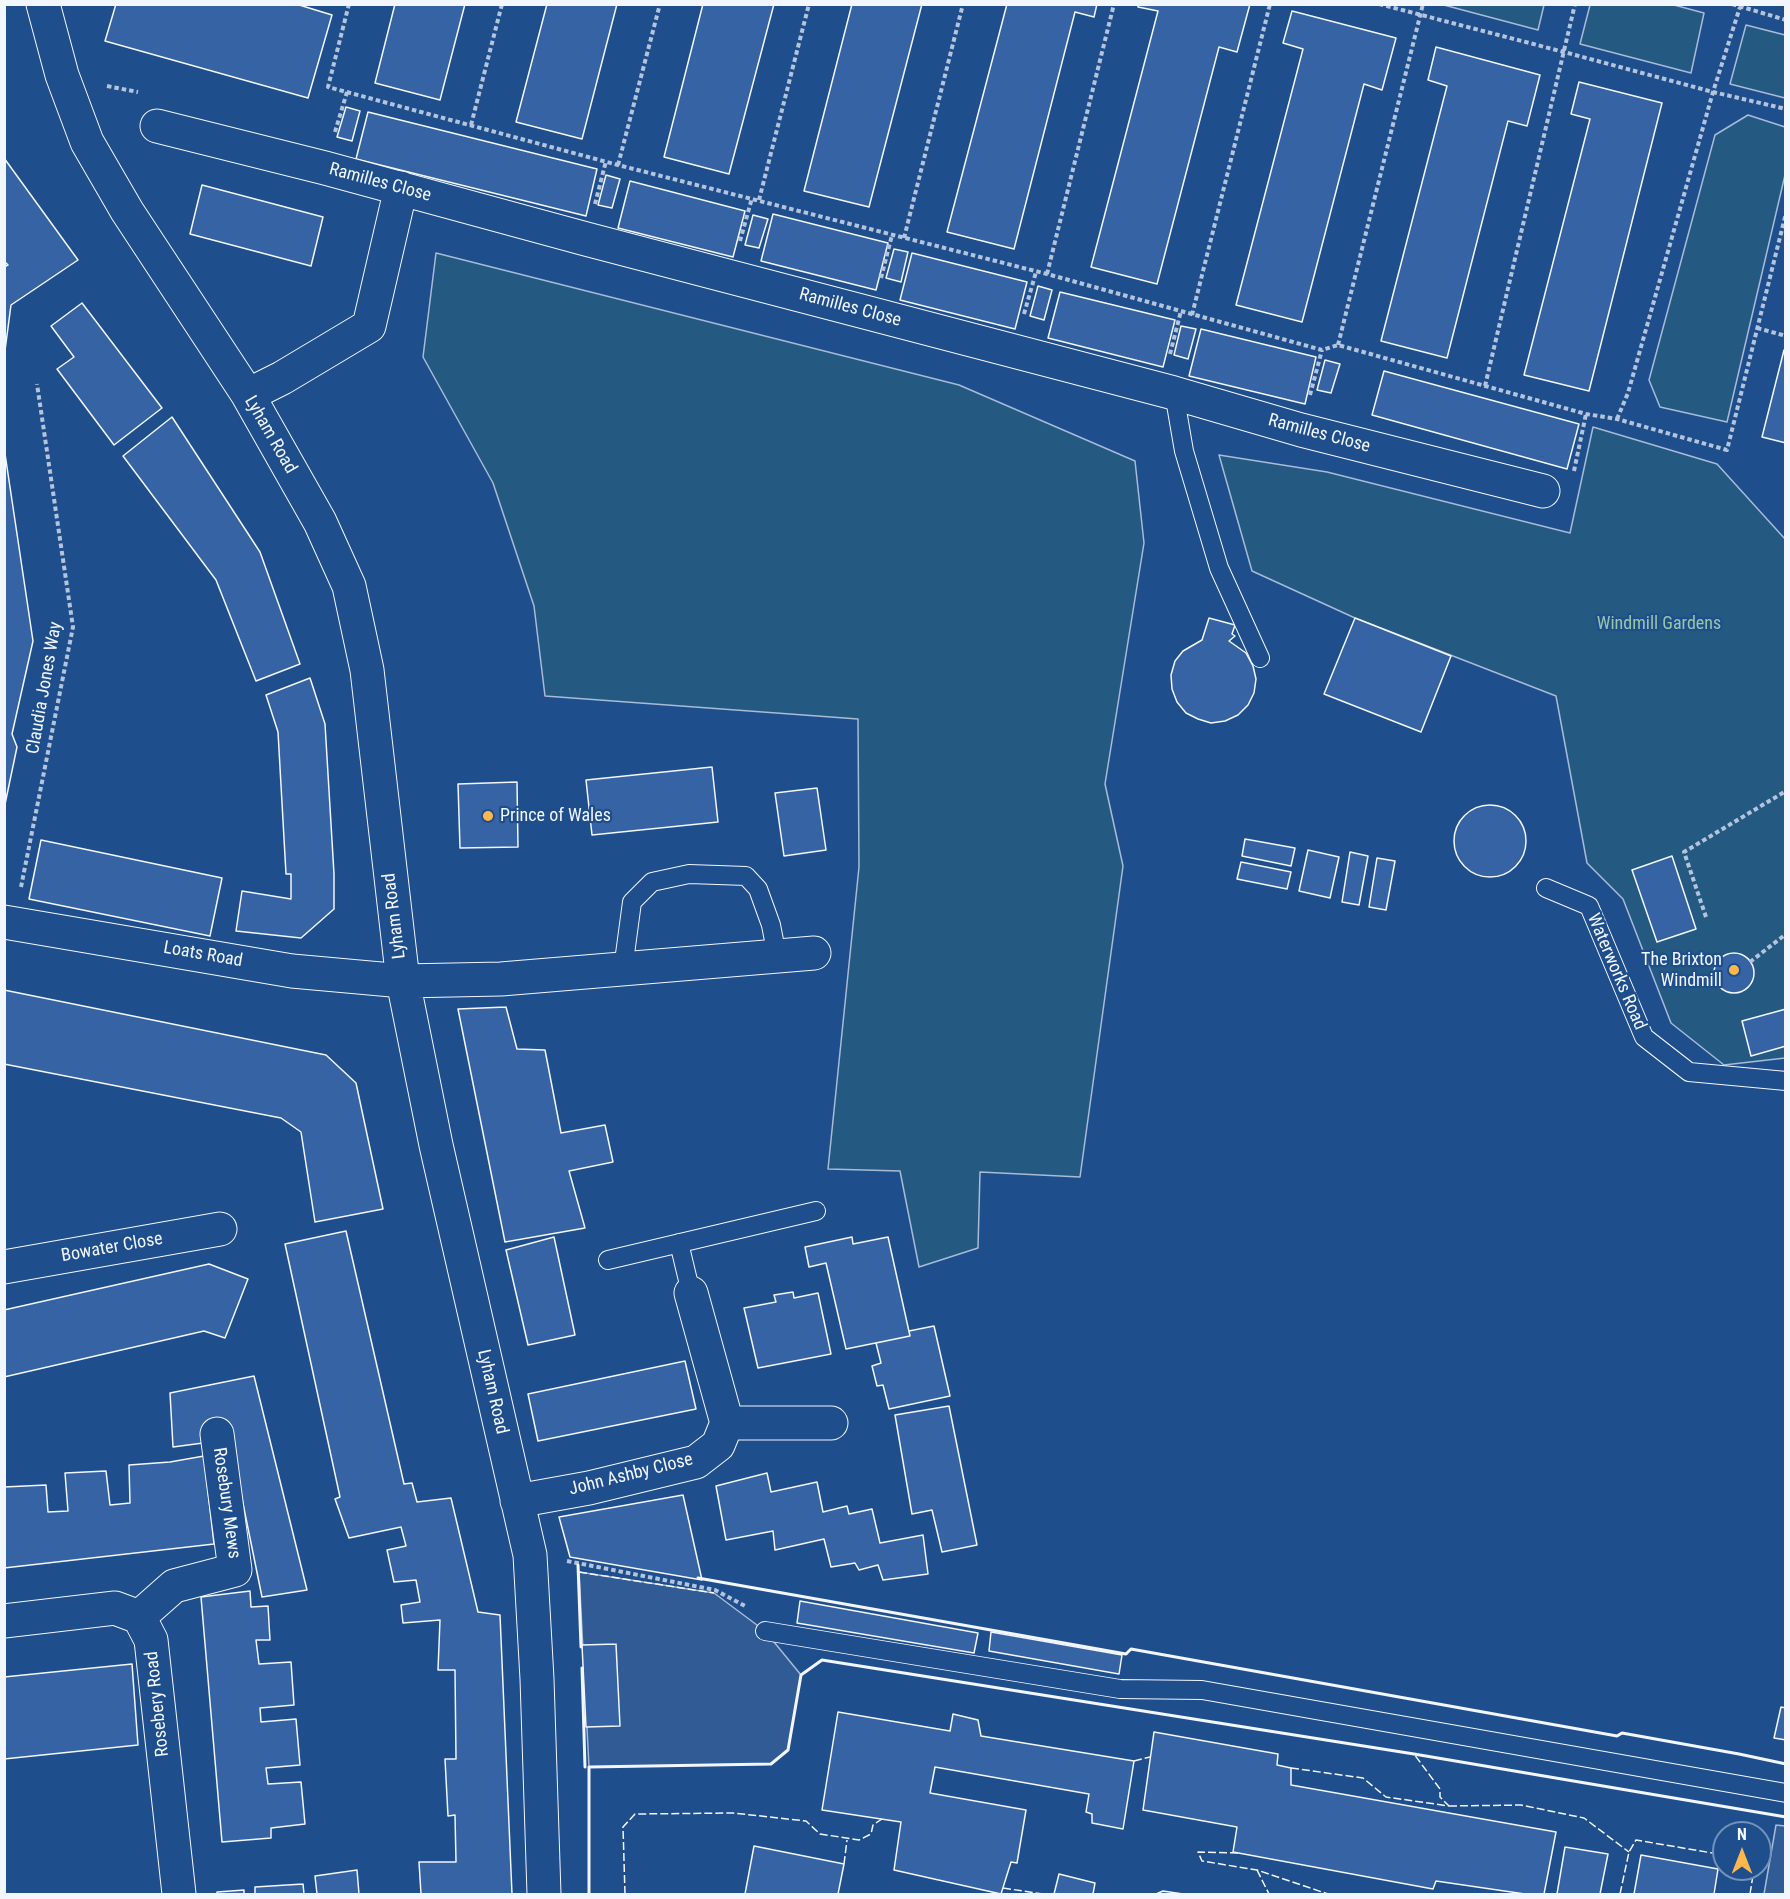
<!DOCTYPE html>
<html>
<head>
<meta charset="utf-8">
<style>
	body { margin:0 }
	#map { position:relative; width:1790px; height:1899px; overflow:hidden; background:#1f4e8c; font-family:"Roboto Condensed",sans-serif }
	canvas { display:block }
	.frame { position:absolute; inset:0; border:6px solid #f2f6ff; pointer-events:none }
	.north { position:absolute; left:1712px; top:1821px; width:60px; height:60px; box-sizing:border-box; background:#1f4e8c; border:2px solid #7391ba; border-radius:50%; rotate:0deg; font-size:16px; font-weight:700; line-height:24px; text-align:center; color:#f2f6ff }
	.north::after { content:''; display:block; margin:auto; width:21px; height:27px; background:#ffb74d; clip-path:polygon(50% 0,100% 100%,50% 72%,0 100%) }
</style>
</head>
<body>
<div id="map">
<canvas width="1790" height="1899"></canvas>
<div class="frame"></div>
<div class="north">N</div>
</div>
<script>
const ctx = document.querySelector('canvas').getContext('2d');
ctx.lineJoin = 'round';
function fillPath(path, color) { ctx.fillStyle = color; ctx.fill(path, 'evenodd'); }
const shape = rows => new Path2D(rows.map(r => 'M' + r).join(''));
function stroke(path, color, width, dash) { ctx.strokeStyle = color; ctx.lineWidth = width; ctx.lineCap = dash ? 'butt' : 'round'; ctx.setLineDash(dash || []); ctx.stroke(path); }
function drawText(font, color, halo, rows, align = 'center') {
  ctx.font = font + ' "Roboto Condensed",sans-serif'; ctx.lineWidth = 4.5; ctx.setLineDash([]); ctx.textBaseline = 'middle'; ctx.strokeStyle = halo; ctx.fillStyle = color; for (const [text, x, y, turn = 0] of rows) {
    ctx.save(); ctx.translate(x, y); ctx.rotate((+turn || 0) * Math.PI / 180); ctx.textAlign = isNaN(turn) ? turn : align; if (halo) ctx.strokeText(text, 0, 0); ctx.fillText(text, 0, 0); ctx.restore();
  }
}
const green = shape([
	[1440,4,1544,4,1544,5,1538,30,1440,4],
	[1590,5,1674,5,1704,13,1691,73,1580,44,1590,5],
	[1746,25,1785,35,1785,98,1730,84,1746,25],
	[1748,115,1785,127,1785,175,1727,422,1660,407,1649,380,1715,135,1748,115],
	[436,253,959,385,1135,461,1144,543,1105,784,1123,866,1080,1177,980,1172,978,1248,919,1267,900,1171,828,1169,859,867,858,719,545,696,534,606,493,483,423,357,436,253],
	[1593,427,1717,464,1785,539,1785,1058,1724,1065,1671,1023,1623,899,1587,863,1556,696,1355,618,1252,571,1219,455,1327,472,1570,533,1593,427]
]);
const parking = shape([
	[579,1572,714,1593,765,1631,801,1675,788,1750,771,1764,589,1767,579,1572],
	[1776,1825,1785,1826,1785,1894,1764,1894,1776,1825]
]);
const building = shape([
	[116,4,296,4,332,15,308,98,105,41,116,4],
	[395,4,465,4,440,100,375,83,395,4],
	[547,4,617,4,582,139,516,122,547,4],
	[703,4,774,4,729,174,664,157,703,4],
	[852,4,922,4,869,207,804,191,852,4],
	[1007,4,1097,4,1094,17,1075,12,1014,249,947,232,1007,4],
	[1138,4,1250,4,1237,52,1219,47,1157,284,1091,267,1158,11,1138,7,1138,4],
	[1292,11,1396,38,1382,90,1364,84,1302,322,1236,305,1303,49,1283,43,1292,11],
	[1436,47,1540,75,1527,126,1508,121,1447,358,1381,341,1447,86,1428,80,1436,47],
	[1579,82,1662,103,1589,391,1524,375,1590,119,1571,114,1579,82],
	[346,107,360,111,352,141,337,137,346,107],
	[368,112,597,169,586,216,356,159,368,112],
	[4,158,78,260,11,305,4,358,4,267,8,265,4,261,4,158],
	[606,175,620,179,612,208,598,205,606,175],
	[630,181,745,211,733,257,618,228,630,181],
	[202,185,323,217,311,266,190,234,202,185],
	[773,214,888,243,876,290,761,261,773,214],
	[753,215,768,219,759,248,745,245,753,215],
	[894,249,908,252,901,282,886,278,894,249],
	[912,253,1027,282,1015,329,900,300,912,253],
	[1038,286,1052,290,1044,320,1030,316,1038,286],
	[1060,292,1175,320,1163,367,1048,338,1060,292],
	[82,303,162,408,114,445,57,369,74,357,51,326,82,303],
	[1181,326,1196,329,1188,359,1174,355,1181,326],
	[1201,329,1316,357,1305,404,1189,376,1201,329],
	[1784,350,1786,351,1786,443,1762,437,1784,350],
	[1325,360,1340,364,1331,393,1317,390,1325,360],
	[1384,371,1579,424,1567,469,1372,415,1384,371],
	[172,417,260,552,300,664,256,681,216,580,123,456,172,417],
	[4,447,33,641,12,734,17,747,4,809,4,447],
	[1209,618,1235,625,1232,634,1235,636,1229,641,1246,653,1253,666,1256,679,1254,693,1248,705,1238,715,1225,721,1211,723,1198,719,1186,713,1177,702,1172,689,1171,675,1175,661,1183,651,1202,640,1209,618],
	[1355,618,1451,656,1421,732,1324,694,1355,618],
	[310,678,325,724,334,874,334,909,301,938,236,931,242,891,291,899,291,874,286,874,278,732,266,695,310,678],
	[712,767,718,822,592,835,586,780,712,767],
	[517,782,518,847,460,848,458,784,517,782],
	[817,788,826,850,784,856,775,793,817,788],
	'1454 841a36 36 0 1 1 72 0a36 36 0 1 1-72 0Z',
	[1245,839,1295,848,1291,866,1242,856,1245,839],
	[41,840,222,878,210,936,29,899,41,840],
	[1308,850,1339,857,1330,898,1299,891,1308,850],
	[1350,852,1368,856,1359,905,1342,902,1350,852],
	[1672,856,1696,929,1657,942,1632,870,1672,856],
	[1377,858,1395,861,1386,910,1369,907,1377,858],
	[1241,862,1291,872,1287,889,1237,879,1241,862],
	'1714 973a20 20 0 1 1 40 0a20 20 0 1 1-40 0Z',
	[4,990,326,1055,356,1083,383,1209,315,1222,301,1132,281,1118,4,1064,4,990],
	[506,1007,517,1049,545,1050,561,1133,605,1125,613,1162,569,1171,585,1228,505,1242,458,1009,506,1007],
	[1786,1009,1786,1046,1751,1056,1742,1021,1786,1009],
	[346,1231,404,1484,412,1483,417,1502,451,1498,478,1612,500,1615,512,1894,421,1894,419,1862,456,1862,455,1815,448,1816,445,1759,456,1759,455,1670,438,1670,440,1620,403,1623,401,1605,420,1602,416,1580,394,1582,387,1550,406,1546,401,1527,349,1538,335,1499,340,1497,285,1244,346,1231],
	[554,1237,575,1335,528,1345,506,1250,554,1237],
	[852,1237,853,1244,888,1237,910,1336,846,1349,826,1263,809,1267,805,1247,852,1237],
	[209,1264,248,1279,225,1338,204,1331,4,1377,4,1310,209,1264],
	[793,1292,794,1298,818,1293,831,1354,758,1368,744,1308,776,1302,774,1295,793,1292],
	[934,1326,950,1396,889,1409,883,1385,877,1386,872,1366,881,1363,876,1343,910,1336,909,1331,934,1326],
	[685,1361,696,1409,538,1441,528,1394,685,1361],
	[254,1376,307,1590,262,1597,226,1420,204,1424,203,1443,173,1447,170,1393,254,1376],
	[949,1406,977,1545,942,1552,932,1510,912,1514,895,1415,949,1406],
	[204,1456,214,1544,4,1568,4,1487,46,1485,48,1512,68,1511,65,1473,106,1471,110,1505,130,1503,129,1465,170,1462,204,1456],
	[767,1473,771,1492,817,1482,823,1512,847,1506,849,1514,872,1509,880,1543,923,1535,928,1574,883,1580,878,1565,859,1570,855,1563,831,1567,824,1539,775,1550,773,1531,726,1540,716,1486,767,1473],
	[683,1495,702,1580,570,1557,559,1517,683,1495],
	[250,1591,251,1607,268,1606,270,1640,256,1640,259,1664,291,1662,294,1705,260,1708,261,1722,296,1719,300,1765,266,1768,268,1784,301,1782,305,1824,271,1828,271,1838,222,1842,201,1597,250,1591],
	[800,1601,978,1633,974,1653,797,1623,800,1601],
	[991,1632,1122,1655,1119,1674,989,1651,991,1632],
	[616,1644,620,1726,586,1727,582,1645,616,1644],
	[132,1664,138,1745,4,1759,4,1677,132,1664],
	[1781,1707,1786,1708,1786,1740,1774,1738,1781,1707],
	[838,1712,950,1731,953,1714,978,1720,981,1736,1134,1761,1123,1829,1092,1823,1092,1814,1086,1812,1089,1794,935,1767,930,1793,1026,1810,1017,1863,1011,1862,1001,1894,894,1870,901,1822,822,1810,838,1712],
	[1154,1732,1278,1754,1277,1765,1291,1768,1291,1785,1556,1832,1544,1894,1525,1894,1436,1881,1433,1889,1233,1852,1237,1827,1143,1810,1154,1732],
	[754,1846,844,1864,838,1894,745,1894,754,1846],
	[1565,1847,1608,1854,1600,1894,1557,1894,1565,1847],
	[1641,1855,1718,1869,1714,1894,1634,1894,1641,1855],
	[357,1870,359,1894,317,1894,315,1876,357,1870],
	[1059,1874,1095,1883,1093,1894,1054,1894,1059,1874],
	[303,1884,304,1894,255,1894,255,1887,303,1884],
	[244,1890,244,1894,217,1894,217,1892,244,1890],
	[1163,1891,1183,1894,1156,1894,1163,1891]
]);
const path = shape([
	[349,4,328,87,618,165,1047,274,1322,350,1338,345,1586,414,1617,419,1727,450,1786,213],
	[1379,4,1564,52,1713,92,1786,109],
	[1732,4,1786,20],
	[107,86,138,92],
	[471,125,502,4],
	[335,132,347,92],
	[618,165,660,4],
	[759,200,809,4],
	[595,204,606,161],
	[904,238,963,4],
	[740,241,752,198],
	[1047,274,1114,4],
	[881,278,892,235],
	[1024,314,1036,272],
	[1192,315,1270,4],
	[1757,328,1786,336],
	[1338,345,1423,4],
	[1170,354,1181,311],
	[1485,386,1575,4],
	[1310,395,1322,350],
	[1617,419,1628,393,1713,92,1740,7],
	[1574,471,1586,414],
	[21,887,73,627,37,384],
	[1706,917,1684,852,1786,791],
	[1750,962,1786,934],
	[567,1561,715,1590,747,1607]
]);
const lane = shape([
	[1174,393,1184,451,1219,568,1260,658],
	[1546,888,1589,906,1644,1037,1689,1072,1786,1081],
	[623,969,632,902,652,882,689,874,746,876,758,889,771,925,777,956],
	[679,1243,691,1293],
	[608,1260,816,1211],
	[765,1631,1120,1689,1202,1690,1786,1793]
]);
const street = shape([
	[43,4,62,75,87,142,127,211,248,395,320,522,349,586,367,670,403,981,436,1145,530,1555,537,1679,544,1894],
	[157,126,325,168,586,239,1174,393,1301,430,1543,491],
	[248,395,282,378,369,326,401,188],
	[4,922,292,971,403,981,501,979,814,953],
	[4,1267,220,1229],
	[727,1423,831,1423],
	[517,1501,589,1488,696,1462,718,1445,727,1423,691,1293],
	[139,1617,174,1586,235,1570,217,1434],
	[4,1621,115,1608,139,1617,151,1640,179,1894]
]);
const fence = shape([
	[579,1572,714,1593],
	[1134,1761,1150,1757],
	[1291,1768,1363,1778,1386,1797,1449,1806,1440,1797,1440,1789,1414,1754],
	[1449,1806,1521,1805,1584,1818,1629,1852],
	[1238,1853,1198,1852,1202,1861,1257,1870,1328,1894],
	[1718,1854,1718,1869],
	[844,1864,847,1840],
	[1257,1870,1269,1894],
	[1003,1888,1043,1894],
	[625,1894,623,1827,635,1814,733,1813,806,1821,820,1834,859,1840,871,1834,873,1825,882,1819],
	[1620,1894,1629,1852,1636,1840,1724,1855],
	[1750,1894,1754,1869]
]);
const wall = shape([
	[578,1565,581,1647],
	[698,1578,1126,1654,1131,1649,1617,1736,1622,1733,1739,1754,1786,1764],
	[582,1668,585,1767],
	[589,1894,589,1767,771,1764,788,1750,801,1675,822,1660,1414,1754,1786,1817]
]);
const markers = [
	[488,816,6,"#ffb74d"],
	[1734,970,6,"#ffb74d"]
];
const streetNames = [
	["Ramilles Close",380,183,15],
	["Ramilles Close",850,308,15],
	["Ramilles Close",1319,434,15],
	["Lyham Road",270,435,60],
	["Claudia Jones Way",45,688,-80],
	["Lyham Road",395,916,-97],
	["Loats Road",203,955,10],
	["Waterworks Road",1616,972,67],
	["Bowater Close",112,1248,-10],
	["Lyham Road",492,1392,77],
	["John Ashby Close",631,1475,-14],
	["Rosebury Mews",226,1503,82],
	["Rosebery Road",158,1704,-96]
];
const parkNames = [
	["Windmill Gardens",1659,624]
];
const poiNames = [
	["Prince of Wales",500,816],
	["The Brixton",1722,960,"right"],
	["Windmill",1722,981,"right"]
];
fillPath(green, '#245a82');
stroke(green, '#a8bbd7', 1.5);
fillPath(parking, '#305b95');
stroke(parking, '#a8bbd7', 1.5);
fillPath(building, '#3563a3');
stroke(building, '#f2f6ff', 1.5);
stroke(lane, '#f2f6ff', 20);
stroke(street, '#f2f6ff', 35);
stroke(path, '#b3c4dc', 4, [4.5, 3]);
stroke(lane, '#1f4e8c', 18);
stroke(street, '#1f4e8c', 33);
stroke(fence, '#f2f6ff', 1.5, [8, 3]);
stroke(wall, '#f2f6ff', 3);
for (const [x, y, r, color] of markers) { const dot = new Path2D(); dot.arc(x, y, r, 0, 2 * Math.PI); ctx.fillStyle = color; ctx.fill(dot); stroke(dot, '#1f4e8c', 2); }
drawText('18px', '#f2f6ff', '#1f4e8c', streetNames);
drawText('18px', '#97c8a6', '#1f4e8c', parkNames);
drawText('18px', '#f2f6ff', '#1f4e8c', poiNames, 'left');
</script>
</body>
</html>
